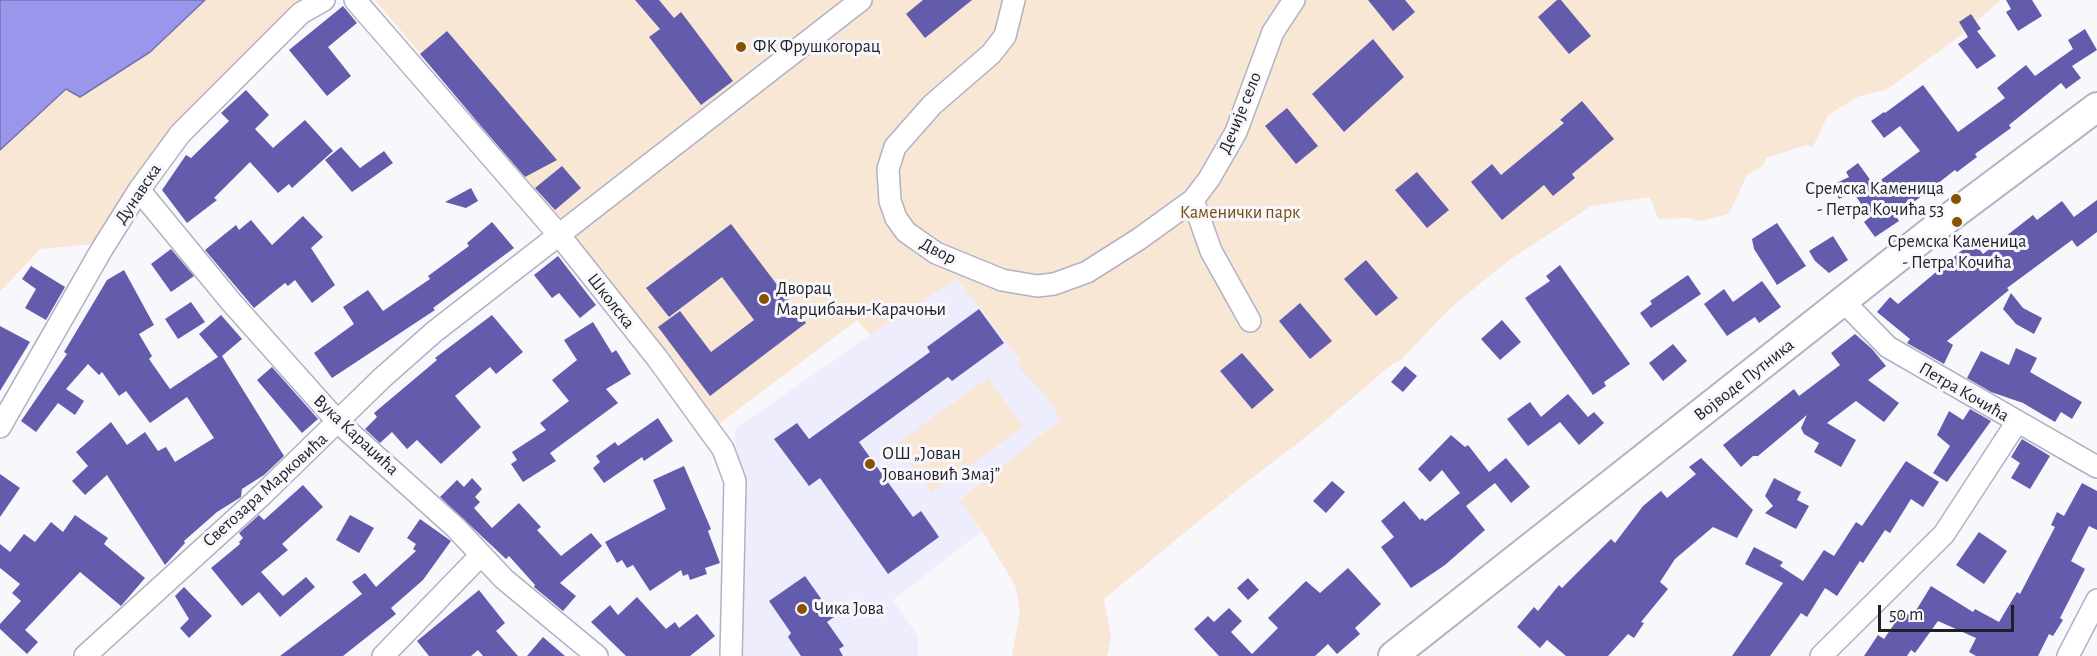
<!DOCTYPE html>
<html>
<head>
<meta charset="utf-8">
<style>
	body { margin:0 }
	#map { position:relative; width:2097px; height:656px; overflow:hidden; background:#f7f7fc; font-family:"Alegreya Sans",sans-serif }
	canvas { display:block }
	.scale { position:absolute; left:1878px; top:605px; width:136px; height:27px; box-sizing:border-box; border:3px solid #1f1f26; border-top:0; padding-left:8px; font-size:18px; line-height:21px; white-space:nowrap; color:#1f1f26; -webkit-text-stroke:4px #f7f7fc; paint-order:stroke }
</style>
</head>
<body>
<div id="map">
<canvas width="2097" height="656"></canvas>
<div class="scale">50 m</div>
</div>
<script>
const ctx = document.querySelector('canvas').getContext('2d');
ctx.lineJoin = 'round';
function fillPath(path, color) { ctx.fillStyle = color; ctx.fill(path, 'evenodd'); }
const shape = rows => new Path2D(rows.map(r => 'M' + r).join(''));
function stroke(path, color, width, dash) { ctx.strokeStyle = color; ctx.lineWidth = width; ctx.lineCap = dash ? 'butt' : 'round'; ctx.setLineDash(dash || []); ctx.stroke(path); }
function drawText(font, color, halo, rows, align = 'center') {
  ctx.font = font + ' "Alegreya Sans",sans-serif'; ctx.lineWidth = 6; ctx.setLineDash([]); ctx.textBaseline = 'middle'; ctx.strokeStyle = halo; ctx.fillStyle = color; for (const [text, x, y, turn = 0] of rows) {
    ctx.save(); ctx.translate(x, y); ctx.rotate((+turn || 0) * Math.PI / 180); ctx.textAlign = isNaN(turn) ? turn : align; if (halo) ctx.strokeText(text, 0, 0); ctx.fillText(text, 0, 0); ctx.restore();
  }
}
const built = shape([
	[957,279,1065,417,959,499,982,531,893,600,918,636,918,656,741,656,735,429,870,335]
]);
const green = shape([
	[205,0,311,0,94,244,40,249,0,292,0,150,66,89,81,96,150,52],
	[375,0,2001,0,1956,39,1886,90,1859,96,1828,115,1813,147,1807,145,1766,158,1763,166,1747,175,1729,214,1700,221,1688,218,1658,219,1650,197,1591,206,1508,261,1449,309,1401,360,1392,364,1317,428,1239,488,1104,599,1111,638,1107,656,1012,656,1020,611,1015,585,982,531,959,500,1060,420,1055,412,1058,410,1019,367,1021,361,957,279,870,335,857,320,715,427,566,226],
	[988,378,1023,427,932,493,896,444]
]);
const water = shape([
	[0,0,205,0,150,52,80,97,66,89,0,150,0,0]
]);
const building = shape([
	[635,0,659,0,674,18,681,12,733,81,701,105,649,37,660,29],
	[923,0,972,0,925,38,906,14],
	[1368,0,1405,0,1415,12,1393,31],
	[1557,0,1561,0,1591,36,1569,54,1538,17],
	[2006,0,2032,0,2042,16,2018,31,2006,12,2011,9],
	[343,6,357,23,328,47,351,76,327,96,289,50],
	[1971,14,1981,29,1977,31,1996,56,1977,69,1958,44,1975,32,1968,37,1959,22],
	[2085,29,2097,50,2072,66,2081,78,2066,89,2061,83,2009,125,2011,128,1975,154,1977,157,1957,172,1955,170,1896,216,1899,221,1875,237,1864,222,1870,217,1853,192,1839,199,1832,185,1849,177,1846,172,1858,163,1874,185,1920,151,1900,126,1884,138,1871,121,1884,112,1885,113,1923,85,1958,132,2005,98,1997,88,2026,65,2035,76,2073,49,2068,40],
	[447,31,557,160,525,177,480,125,420,54],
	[1373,39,1404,77,1344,132,1312,94],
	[246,90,269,115,255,129,273,148,305,120,333,151,292,188,289,184,278,193,250,162,214,198,217,200,187,223,162,190,186,155,191,158,229,121,221,113],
	[1582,101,1614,139,1572,174,1575,178,1553,196,1544,185,1502,220,1471,182,1492,164,1501,175,1564,123,1560,120],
	[1287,108,1318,146,1296,164,1265,126],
	[341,147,360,168,384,151,393,163,352,192,325,160],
	[562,166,581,188,555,210,535,188],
	[1417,172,1449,210,1427,228,1395,190],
	[471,188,478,201,466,208,445,202],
	[2097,200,2097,232,2077,247,2072,240,2007,288,2009,290,1947,341,1953,345,1944,364,1907,343,1910,339,1877,312,1890,297,1898,304,1973,241,1983,254,2033,215,2037,220,2062,201,2074,217],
	[303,216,323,237,311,248,335,285,312,303,295,280,288,286,285,283,254,308,205,250,236,225,239,230,251,220,272,245],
	[492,222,514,248,433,308,435,310,332,378,314,353,354,324,343,307,368,290,383,311,430,279,428,276,469,246,467,243],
	[1777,223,1806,266,1777,285,1754,249,1752,239],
	[731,224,806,323,710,396,658,327,680,311,711,352,754,320,722,277,669,317,646,288],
	[1833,236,1848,260,1829,273,1815,261,1809,251],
	[171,249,194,276,171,292,151,264],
	[558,256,596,305,580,318,559,293,552,298,534,275],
	[1366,260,1398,298,1376,316,1344,279],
	[1560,265,1630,364,1604,382,1606,386,1593,395,1525,298,1550,281,1546,276],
	[31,266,65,287,46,320,25,308,36,289,22,279],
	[124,270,154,325,139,334,152,356,149,359,170,389,218,357,199,334,221,315,242,339,222,356,284,456,264,475,242,489,241,497,217,512,184,541,185,543,165,565,107,475,85,495,72,481,88,466,76,452,111,422,127,445,145,432,158,451,166,447,175,462,214,438,187,397,150,423,126,391,119,396,102,372,99,375,88,364,66,389,84,401,75,415,58,403,36,432,21,421,67,354,64,352,107,280],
	[1688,275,1701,294,1651,328,1640,313,1652,304,1650,301],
	[1762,281,1781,307,1759,323,1755,317,1727,336,1704,304,1724,289,1733,302],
	[2011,293,2023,308,2042,318,2034,334,2016,324,2003,309],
	[191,302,205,322,178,339,165,319],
	[1300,303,1332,341,1310,359,1279,321],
	[979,309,1004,343,952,381,948,377,859,442,913,517,921,511,939,537,888,574,820,478,809,486,774,439,797,423,809,439,930,352,927,347],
	[492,315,523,352,496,374,490,367,455,396,481,427,441,464,417,440,407,449,392,432,380,443,365,429,377,417,374,413,437,360,435,358],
	[1502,320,1521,342,1500,360,1481,339],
	[593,322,612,353,616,350,631,374,606,389,618,403,550,453,556,461,523,482,511,464,517,460,512,452,546,430,540,423,569,401,552,380,577,360,564,340],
	[0,326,30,342,0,391],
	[1855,334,1872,349,1886,366,1868,380,1899,403,1884,422,1856,401,1827,423,1856,440,1841,467,1814,452,1819,443,1804,434,1801,428,1807,415,1758,456,1753,456,1741,467,1723,445,1794,389,1799,396,1840,365,1831,353],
	[1673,344,1687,361,1663,381,1649,363],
	[2016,348,2037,358,2030,372,2082,402,2072,419,2061,412,2055,422,2023,403,1991,392,1967,378,1981,351,2009,365],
	[1242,353,1274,390,1252,409,1220,371],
	[1405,366,1417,376,1403,392,1391,382],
	[272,367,318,419,302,433,257,380],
	[1568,394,1588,417,1594,412,1604,423,1579,445,1560,422,1528,446,1507,419,1530,402,1541,417],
	[1970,409,1991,421,1947,482,1933,473,1950,446,1937,435,1949,411,1963,420],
	[658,418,673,441,644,461,642,457,604,483,593,468,600,462,596,456,615,442,618,446],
	[1451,435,1465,447,1468,445,1489,472,1506,458,1530,487,1511,503,1495,483,1466,506,1485,530,1445,565,1411,588,1381,547,1394,537,1381,521,1404,501,1420,520,1422,518,1425,521,1460,493,1442,470,1430,482,1418,469],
	[2022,439,2050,456,2030,489,2011,478,2020,463,2011,457],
	[1701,458,1753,510,1737,538,1713,527,1675,559,1660,582,1668,589,1641,622,1644,623,1634,638,1628,634,1608,656,1566,656,1547,640,1540,648,1517,627,1534,607,1538,611,1559,585,1562,588,1611,539,1615,543,1643,506,1661,491,1667,498,1696,474,1689,467],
	[1906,461,1939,482,1923,507,1911,499,1890,533,1885,530,1863,563,1860,561,1837,596,1825,588,1807,617,1801,613,1770,656,1732,656,1783,583,1745,564,1754,547,1783,562,1780,566,1803,581,1824,550,1834,556,1856,522,1862,526],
	[684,466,711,529,708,531,720,563,705,568,707,574,690,580,688,574,683,576,681,570,650,591,633,565,627,568,622,560,617,563,605,542,666,509,653,480],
	[0,474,20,488,0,517],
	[472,478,482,489,475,497,480,502,474,508,492,528,519,503,541,527,537,530,561,556,591,533,602,546,560,583,576,596,563,611,534,587,535,585,509,556,506,559,440,497,457,480,464,487],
	[1774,478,1801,492,1797,500,1809,506,1796,529,1765,513,1773,506,1765,496],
	[1332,481,1345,492,1326,513,1313,501],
	[2082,483,2097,491,2097,530,2089,526,2071,561,2085,569,2060,618,2063,620,2053,636,2049,634,2038,656,1976,656,1969,652,1976,638,1938,621,1915,653,1911,650,1907,656,1864,656,1878,635,1884,639,1903,611,1912,617,1931,586,1973,612,1975,609,1999,622,2017,592,2020,594,2055,527,2051,525,2057,512,2064,516],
	[303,485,323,507,282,544,288,550,261,572,283,596,306,577,315,587,280,617,259,592,242,606,211,568,240,544,239,542,243,538,239,533,259,515,264,520],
	[75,515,108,538,104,544,145,578,121,606,80,572,25,630,38,642,27,654,0,629,0,624,21,601,12,593,20,584,0,568,0,544,10,552,24,534,35,542,51,522,63,532],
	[350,515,374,528,359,553,336,540],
	[420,519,451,541,423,580,391,608,396,614,343,656,280,656,362,594,352,582,365,573,376,587,416,551,413,549,416,544,407,538],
	[1979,532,2007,551,1984,584,1956,565],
	[1348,568,1381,604,1355,628,1360,634,1337,654,1328,644,1315,656,1219,656,1194,629,1208,616,1214,622,1229,608,1242,621,1231,632,1252,654,1278,628,1268,618,1306,581,1320,593],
	[805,576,834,617,827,622,844,646,839,649,843,656,801,656,788,637,791,633,769,601],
	[1248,578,1259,590,1248,600,1237,588],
	[184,587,212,616,189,638,180,628,189,619,175,596],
	[479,590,505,623,496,631,518,656,483,656,478,650,471,656,429,656,417,641],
	[637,597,666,629,675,622,679,628,697,614,715,636,690,656,626,656,591,622,610,605,618,615],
	[543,637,565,656,527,656]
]);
const minor = shape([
	[355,0,560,236,657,358,723,449,735,481,731,656],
	[1014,0,1005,36,991,54,932,105,895,147,888,169,890,201,896,218,906,232,936,253,1002,280,1037,286,1054,284,1087,272,1139,239,1193,200],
	[139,190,232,303,339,423,456,528,504,579,597,656],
	[1843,301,1888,347,2097,467],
	[1250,321,1211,251,1193,200,1209,179,1236,132,1273,32,1294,0],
	[0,427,102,249,139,190,180,134,301,13,324,0],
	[85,656,262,495,382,378,434,332,861,0],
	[383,656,480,556],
	[1821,656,1944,534,2017,422],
	[2068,656,2097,600]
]);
const secondary = shape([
	[1393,656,1938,226,2097,107]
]);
const markers = [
	[741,47,6,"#885200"],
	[1956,199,6,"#885200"],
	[1957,222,6,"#885200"],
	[764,299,6,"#885200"],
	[870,464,6,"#885200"],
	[802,609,6,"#885200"]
];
const poiNames = [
	["ФК Фрушкогорац",753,47],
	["Сремска Каменица",1944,189,"right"],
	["- Петра Кочића 53",1944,210,"right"],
	["Сремска Каменица",1957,242,"center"],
	["- Петра Кочића",1957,263,"center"],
	["Дворац",776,289],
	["Марцибањи-Карачоњи",776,310],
	["ОШ „Јован",882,454],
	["Јовановић Змај”",882,475],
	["Чика Јова",814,609]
];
const streetNames = [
	["Дечије село",1240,113,-68],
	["Дунавска",138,194,-56],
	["Двор",938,251,27],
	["Школска",611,301,52],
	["Војводе Путника",1744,380,-38],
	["Петра Кочића",1964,392,30],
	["Вука Караџића",356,435,43],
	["Светозара Марковића",265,490,-42]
];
const parkNames = [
	["Каменички парк",1240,213]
];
fillPath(built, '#ededfe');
fillPath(green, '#f9e7d5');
fillPath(water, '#9a96ec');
stroke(water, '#7572b1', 1.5);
fillPath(building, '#635cad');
stroke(minor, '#b1b1c5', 24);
stroke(secondary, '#b1b1c5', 32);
stroke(minor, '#fff', 21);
stroke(secondary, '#fff', 28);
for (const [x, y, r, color] of markers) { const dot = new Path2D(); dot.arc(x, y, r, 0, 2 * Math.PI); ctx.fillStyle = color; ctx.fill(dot); stroke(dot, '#f7f7fc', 2); }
drawText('18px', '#1f1f26', '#f7f7fc', poiNames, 'left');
drawText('18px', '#1f1f26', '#f7f7fc', streetNames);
drawText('18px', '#784b0f', '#f7f7fc', parkNames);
</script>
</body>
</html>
